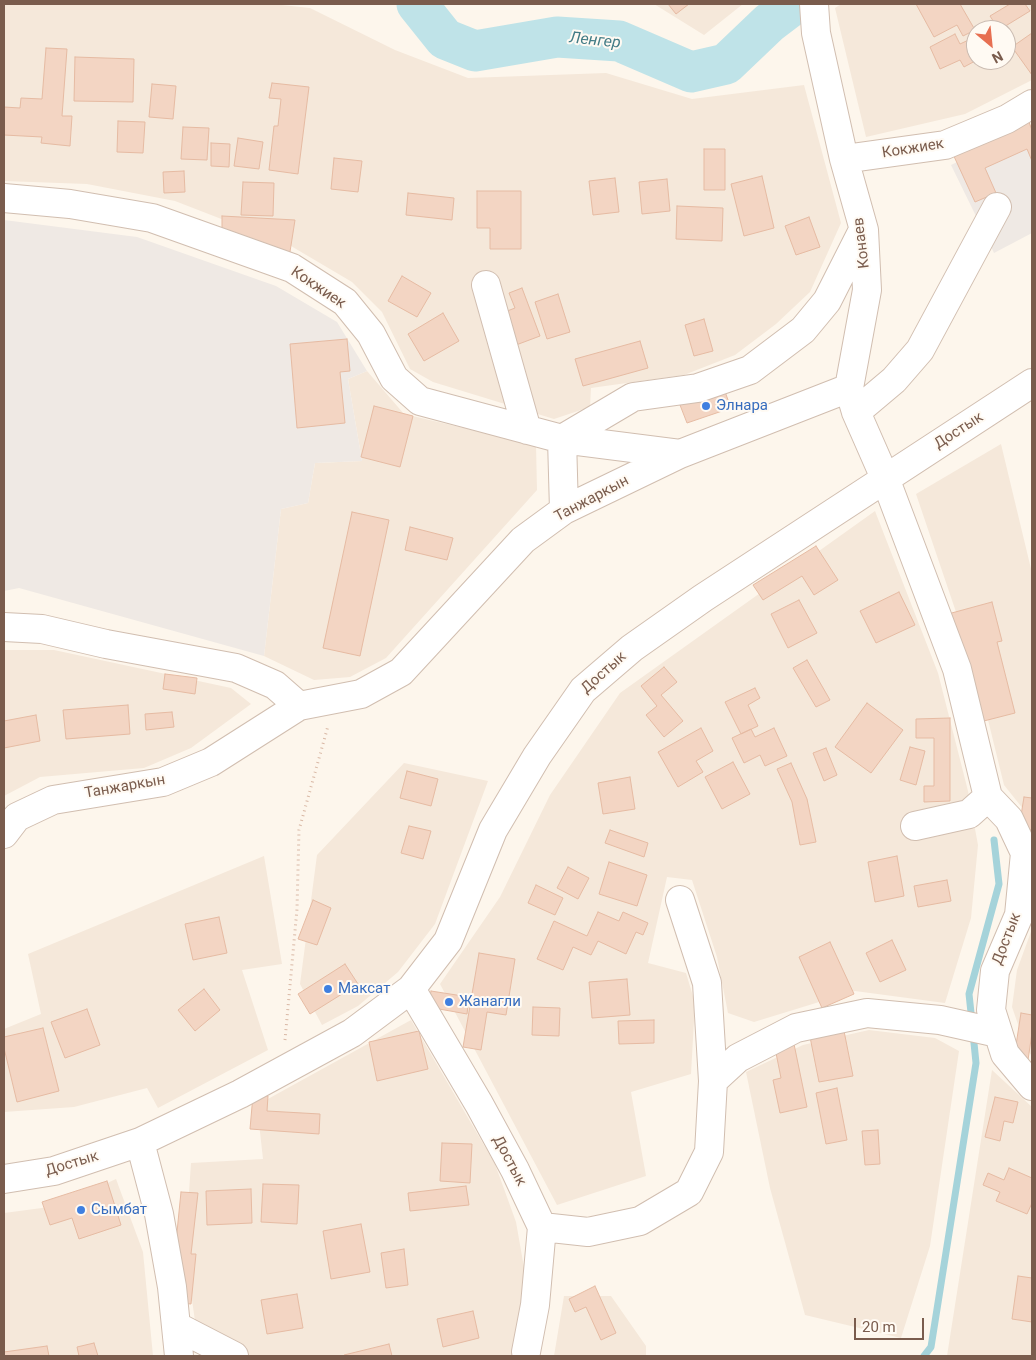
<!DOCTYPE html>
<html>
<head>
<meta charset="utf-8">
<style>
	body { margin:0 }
	#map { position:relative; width:1036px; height:1360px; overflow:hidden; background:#fdf6ec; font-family:Roboto,sans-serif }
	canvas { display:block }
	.frame { position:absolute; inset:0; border:5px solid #7a5c4d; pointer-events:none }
	.north { position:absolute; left:966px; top:20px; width:50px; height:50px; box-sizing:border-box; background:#fffaf3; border:1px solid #cabbb1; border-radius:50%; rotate:152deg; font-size:14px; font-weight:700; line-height:20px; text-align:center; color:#7a5c4d }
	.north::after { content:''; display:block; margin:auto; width:18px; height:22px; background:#e76f51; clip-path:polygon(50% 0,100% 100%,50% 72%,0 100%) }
	.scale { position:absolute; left:854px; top:1318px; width:70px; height:22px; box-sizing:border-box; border:2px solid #7a5c4d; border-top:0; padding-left:6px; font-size:15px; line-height:18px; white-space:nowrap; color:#7a5c4d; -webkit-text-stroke:4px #fffaf3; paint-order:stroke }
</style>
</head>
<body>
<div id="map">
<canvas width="1036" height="1360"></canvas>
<div class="frame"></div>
<div class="north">N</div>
<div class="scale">20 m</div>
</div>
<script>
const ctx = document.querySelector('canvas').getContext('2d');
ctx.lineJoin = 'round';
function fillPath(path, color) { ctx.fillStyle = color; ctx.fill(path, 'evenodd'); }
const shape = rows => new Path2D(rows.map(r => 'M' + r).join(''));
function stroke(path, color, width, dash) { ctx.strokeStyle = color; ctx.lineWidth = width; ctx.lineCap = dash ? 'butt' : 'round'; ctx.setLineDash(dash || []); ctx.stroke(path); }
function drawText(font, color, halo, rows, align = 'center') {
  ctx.font = font + ' Roboto,sans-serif'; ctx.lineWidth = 4; ctx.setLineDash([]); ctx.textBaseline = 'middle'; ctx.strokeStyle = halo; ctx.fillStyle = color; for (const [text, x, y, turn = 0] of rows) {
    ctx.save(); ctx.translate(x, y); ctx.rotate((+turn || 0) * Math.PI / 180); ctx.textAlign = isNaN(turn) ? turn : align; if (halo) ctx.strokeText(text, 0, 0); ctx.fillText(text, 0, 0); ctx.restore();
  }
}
const residential = shape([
	[4,4,272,4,310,8,395,50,468,78,606,73,692,99,804,85,841,223,810,292,776,324,735,355,684,375,591,388,590,407,554,419,433,382,410,369,382,312,352,282,291,246,175,201,87,184,4,181],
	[654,4,743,4,704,35],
	[841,4,1032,4,1032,80,965,114,866,137,835,8],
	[976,30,1006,30,1006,60,976,60],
	[367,371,404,414,536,445,537,490,386,658,350,677,314,680,264,656,281,509,308,503,315,463,362,461,348,379],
	[1001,444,1032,573,1032,820,1004,785,976,671,916,494],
	[875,511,938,673,968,791,978,845,971,918,945,1003,855,991,754,1022,728,1013,717,957,692,880,667,877,648,963,686,973,695,1003,691,1074,631,1092,646,1176,557,1205,440,984,500,897,550,795,620,693],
	[4,650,54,650,231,688,251,704,191,748,144,768,40,777,4,796],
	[404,763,488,781,435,924,398,972,358,1006,322,1025,300,984,317,855],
	[264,856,282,964,242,970,268,1050,158,1108,147,1088,74,1107,4,1112,4,1029,41,1014,28,954],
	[1032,929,1032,1056,1027,1050,1012,1007,1017,970],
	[411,1020,495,1164,516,1222,526,1279,517,1356,200,1356,185,1251,191,1163,263,1159,257,1105],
	[869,1030,935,1038,959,1051,930,1246,901,1338,805,1315,770,1188,746,1072,803,1045],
	[992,1070,1032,1107,1032,1356,947,1356],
	[116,1179,143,1252,153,1356,4,1356,4,1213,57,1206],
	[564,1296,611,1296,646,1346,646,1356,554,1356]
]);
const industrial = shape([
	[1032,126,1032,233,994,253,951,165],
	[4,220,137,237,276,286,337,322,367,371,348,379,362,461,315,463,308,503,281,509,264,656,19,588,4,591]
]);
const stream = shape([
	[972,1022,969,994,999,884,994,840],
	[924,1356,931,1347,976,1063,973,1033]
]);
const river = shape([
	[417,4,445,39,475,51,557,37,619,41,691,72,726,64,769,23,794,4]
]);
const building = shape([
	[668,4,689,4,676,14,668,4],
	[916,4,960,4,975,30,963,36,957,25,934,37,916,4],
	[1010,4,1025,4,1030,11,999,30,990,16,1010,4],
	[1032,33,1032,75,1012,47,1032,33],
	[955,34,960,44,975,37,977,60,964,67,960,60,940,69,930,47,955,34],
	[46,48,67,49,62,116,72,116,70,146,41,143,42,137,4,135,4,107,20,108,21,98,42,99,46,48],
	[75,57,134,59,133,102,74,101,75,57],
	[272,83,309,87,298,174,269,170,274,126,278,126,281,99,269,98,272,83],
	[152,84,176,86,173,119,149,117,152,84],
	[1027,117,1032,130,1032,161,1027,149,985,168,996,193,975,202,952,152,1027,117],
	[118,121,145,122,143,153,117,152,118,121],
	[183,127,209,128,207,160,181,159,183,127],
	[238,138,263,142,259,169,234,166,238,138],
	[211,143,230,144,229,167,211,166,211,143],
	[704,149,725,149,725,190,704,190,704,149],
	[334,158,362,161,358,192,331,189,334,158],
	[184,171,185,192,164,193,163,172,184,171],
	[762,176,774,228,744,236,731,184,762,176],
	[615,178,619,212,593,215,589,181,615,178],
	[667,179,670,211,642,214,639,182,667,179],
	[243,182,274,183,273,216,241,215,243,182],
	[477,191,521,191,521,249,490,249,490,228,477,228,477,191],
	[408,193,454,198,452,220,406,215,408,193],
	[677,206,723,208,722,241,676,239,677,206],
	[222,216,295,220,289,258,222,238,222,216],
	[809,217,820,247,796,255,785,226,809,217],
	[402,276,431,293,417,317,388,301,402,276],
	[522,288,540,336,508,348,497,315,515,308,509,293,522,288],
	[558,294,570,332,547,339,535,302,558,294],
	[443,313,459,341,424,361,408,334,443,313],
	[704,319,713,351,694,356,685,325,704,319],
	[347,339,350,371,340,372,345,423,297,428,290,344,347,339],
	[640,341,648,368,583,386,575,359,640,341],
	[724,389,731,408,687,423,680,405,724,389],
	[374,406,413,416,400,467,361,457,374,406],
	[352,512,389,520,360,656,323,648,352,512],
	[410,527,453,538,447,560,405,550,410,527],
	[816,546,838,580,814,595,802,576,763,600,753,585,816,546],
	[899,592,915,625,876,643,860,611,899,592],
	[799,600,817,633,788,648,771,614,799,600],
	[992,602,1002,641,997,642,1015,713,976,723,948,614,992,602],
	[807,660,830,700,816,707,793,668,807,660],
	[664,667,677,682,661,695,683,721,664,737,646,715,657,706,641,686,664,667],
	[165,674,197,678,195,694,163,689,165,674],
	[755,688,760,698,748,705,758,726,741,734,725,702,755,688],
	[867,703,903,730,871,773,835,747,867,703],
	[128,705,130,734,66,739,63,710,128,705],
	[172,712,174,727,146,730,145,714,172,712],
	[36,715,40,741,4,748,4,721,36,715],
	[950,718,950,801,924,802,924,786,934,786,934,738,916,738,916,719,950,718],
	[701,728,713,751,696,761,703,772,678,787,658,752,701,728],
	[774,728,787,756,765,766,760,755,744,763,732,738,751,729,755,737,774,728],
	[910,747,925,751,916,785,900,780,910,747],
	[826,748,837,775,824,781,813,753,826,748],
	[733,762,750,794,722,809,705,777,733,762],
	[791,763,807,799,816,842,800,845,792,802,777,769,791,763],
	[407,771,438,779,431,806,400,798,407,771],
	[630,777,635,809,603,814,598,783,630,777],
	[1024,797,1032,798,1032,830,1019,828,1024,797],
	[409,826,431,831,423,859,401,853,409,826],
	[610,830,648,843,644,857,605,843,610,830],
	[897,856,904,896,875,902,868,862,897,856],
	[609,862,647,875,637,906,599,894,609,862],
	[568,867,589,878,578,899,557,888,568,867],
	[947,880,951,901,918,907,914,886,947,880],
	[536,885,563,898,555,915,528,903,536,885],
	[313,900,331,908,317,945,298,939,313,900],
	[598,912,619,921,623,912,648,923,643,935,636,932,626,954,598,941,591,955,573,947,563,970,537,959,554,921,587,936,598,912],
	[219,917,227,953,193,960,185,924,219,917],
	[892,940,906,970,880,982,866,953,892,940],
	[830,942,854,994,822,1008,799,957,830,942],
	[479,953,515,959,506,1015,487,1012,481,1050,463,1047,479,953],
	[345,964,358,984,310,1014,298,994,345,964],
	[627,979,630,1015,592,1018,589,982,627,979],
	[204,989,220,1010,195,1031,178,1010,204,989],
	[431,991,469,997,467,1014,428,1007,431,991],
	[533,1007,560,1008,559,1036,532,1035,533,1007],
	[87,1009,100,1045,65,1058,51,1022,87,1009],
	[1021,1013,1032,1015,1032,1033,1028,1060,1014,1058,1021,1013],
	[654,1020,654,1043,619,1044,618,1021,654,1020],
	[43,1028,59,1091,17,1102,4,1048,4,1037,43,1028],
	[419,1031,428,1069,377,1081,369,1042,419,1031],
	[844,1031,853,1076,819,1082,810,1037,844,1031],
	[794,1044,807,1107,780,1113,773,1080,781,1078,775,1048,794,1044],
	[837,1088,847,1140,826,1144,816,1093,837,1088],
	[253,1095,268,1096,267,1111,320,1114,319,1134,250,1129,253,1095],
	[995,1097,1018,1102,1013,1123,1004,1121,1000,1141,985,1137,995,1097],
	[878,1130,880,1164,865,1165,862,1131,878,1130],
	[442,1143,472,1144,470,1183,440,1181,442,1143],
	[1009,1168,1032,1178,1032,1203,1027,1214,996,1201,1000,1192,983,1185,988,1173,1004,1180,1009,1168],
	[107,1181,121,1225,79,1239,72,1218,50,1225,42,1202,107,1181],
	[263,1184,299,1185,297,1224,261,1222,263,1184],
	[466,1186,469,1205,410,1211,408,1193,466,1186],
	[251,1189,252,1223,207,1225,206,1191,251,1189],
	[181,1192,198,1193,191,1254,196,1254,191,1304,170,1302,181,1192],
	[361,1224,370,1272,331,1279,323,1231,361,1224],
	[404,1249,408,1285,386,1288,381,1253,404,1249],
	[1018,1276,1032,1278,1032,1322,1012,1319,1018,1276],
	[595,1286,616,1333,601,1340,586,1307,575,1312,569,1299,595,1286],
	[297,1294,303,1328,267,1334,261,1300,297,1294],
	[473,1311,479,1338,443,1347,437,1319,473,1311],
	[94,1343,98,1356,79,1356,77,1347,94,1343],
	[389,1344,392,1356,345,1356,344,1355,389,1344],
	[47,1346,49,1356,4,1356,4,1352,47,1346]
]);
const path = shape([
	[285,1040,297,909,299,830,328,726]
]);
const minor = shape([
	[814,4,816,33,844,159,864,230,867,290,849,388,856,412,885,478,957,669,988,797,1009,819,1025,853,1019,915,995,971,991,1010,1005,1054,1032,1086],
	[844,159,945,145,1007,119,1032,104],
	[4,198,70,204,152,218,292,268,345,302,371,334,394,378,420,401,562,439,680,454],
	[486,285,527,430],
	[856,412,894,380,920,350,997,207],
	[564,510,562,439,633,397,698,388,750,370,803,330,827,301,862,232],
	[4,627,42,629,106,644,236,668,275,685,299,706],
	[915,826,969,814,988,797],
	[4,834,17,817,53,800,163,782,211,762,299,706,361,694,401,672,523,540,564,510,680,454,849,388],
	[680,900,707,983,713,1081],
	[411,989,479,1104,515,1170,542,1227,535,1305,526,1352],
	[140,1142,159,1214,172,1287,179,1356],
	[4,1179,54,1171,140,1142,240,1094,352,1033,411,989,448,941,493,830,537,756,583,690,632,648,703,598,1032,383],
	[542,1227,588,1232,640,1221,689,1192,709,1152,713,1081,738,1058,796,1028,867,1013,940,1020,998,1033],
	[176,1326,234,1356]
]);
const markers = [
	[706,406,5,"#3f7fe0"],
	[328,989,5,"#3f7fe0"],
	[449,1002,5,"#3f7fe0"],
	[81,1210,5,"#3f7fe0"]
];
const streetNames = [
	["Кокжиек",913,149,-9],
	["Конаев",862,243,-97],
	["Кокжиек",318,288,34],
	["Достык",959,431,-33],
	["Танжаркын",592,499,-28],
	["Достык",604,673,-42],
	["Танжаркын",125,787,-10],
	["Достык",1007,939,-69],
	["Достык",509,1161,62],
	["Достык",72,1164,-17]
];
const shopNames = [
	["Элнара",716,406],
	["Максат",338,989],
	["Жанагли",459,1002],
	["Сымбат",91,1210]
];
const waterNames = [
	["Ленгер",595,41,6]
];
fillPath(residential, '#f5e8da');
fillPath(industrial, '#efe9e4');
stroke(stream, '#a5d3da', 7);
stroke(river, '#bfe3e8', 41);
fillPath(building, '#f3d5c3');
stroke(building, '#e6bba3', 1);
stroke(minor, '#d1beb0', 30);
stroke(path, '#d9b8a5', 3, [1, 4]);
stroke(minor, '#fff', 28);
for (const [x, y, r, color] of markers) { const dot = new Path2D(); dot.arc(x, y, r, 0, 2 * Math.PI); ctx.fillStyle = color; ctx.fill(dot); stroke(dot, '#fffaf3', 2); }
drawText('15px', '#7a5c4d', '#fffaf3', streetNames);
drawText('15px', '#366cbe', '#fffaf3', shopNames, 'left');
drawText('italic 16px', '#437c86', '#fffaf3', waterNames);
</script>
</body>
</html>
